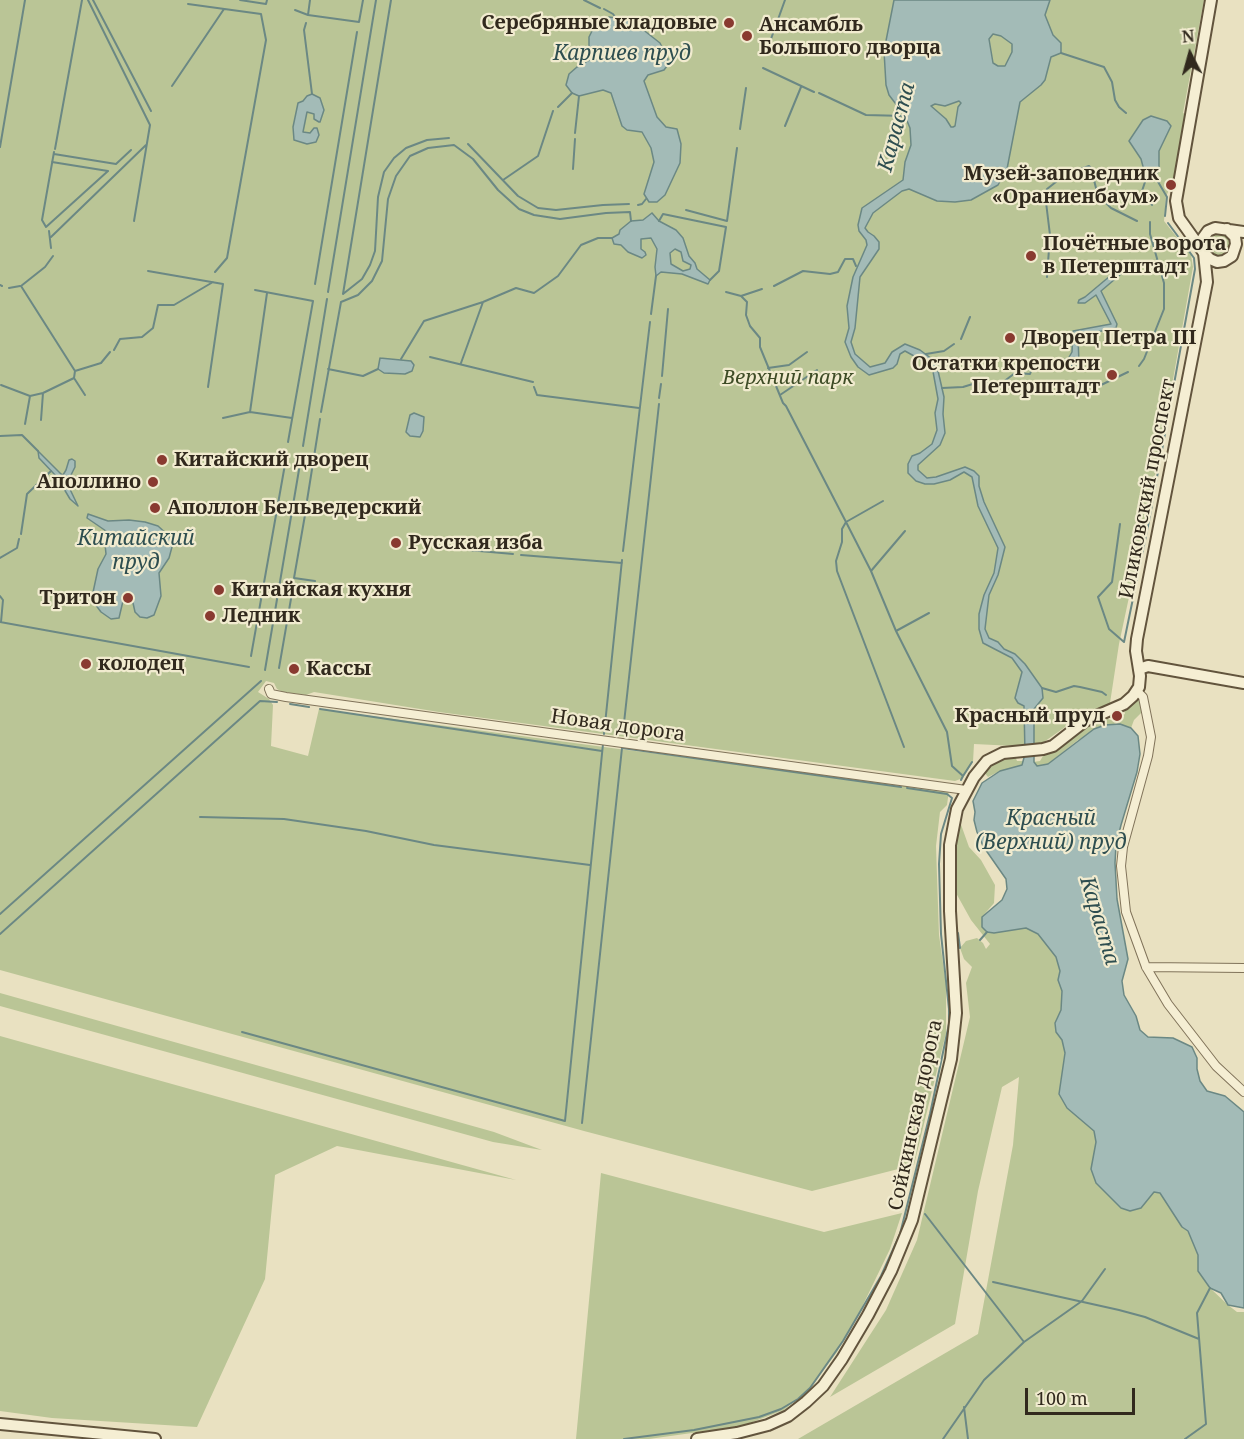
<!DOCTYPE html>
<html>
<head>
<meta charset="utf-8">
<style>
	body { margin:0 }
	#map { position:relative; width:1244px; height:1439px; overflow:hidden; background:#e9e1c1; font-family:"Noto Serif",serif }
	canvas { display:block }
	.north { position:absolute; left:1160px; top:24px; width:60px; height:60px; -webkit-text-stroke:4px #f1ebcf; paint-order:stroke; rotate:354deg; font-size:16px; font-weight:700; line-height:24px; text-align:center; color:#31291d }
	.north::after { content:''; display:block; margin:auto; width:21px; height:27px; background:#31291d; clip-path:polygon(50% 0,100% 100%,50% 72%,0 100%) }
	.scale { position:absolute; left:1025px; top:1388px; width:110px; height:27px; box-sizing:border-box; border:3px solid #31291d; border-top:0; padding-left:8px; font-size:18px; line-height:21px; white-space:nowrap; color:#31291d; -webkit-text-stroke:4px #f1ebcf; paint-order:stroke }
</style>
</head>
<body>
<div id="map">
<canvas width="1244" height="1439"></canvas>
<div class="north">N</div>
<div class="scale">100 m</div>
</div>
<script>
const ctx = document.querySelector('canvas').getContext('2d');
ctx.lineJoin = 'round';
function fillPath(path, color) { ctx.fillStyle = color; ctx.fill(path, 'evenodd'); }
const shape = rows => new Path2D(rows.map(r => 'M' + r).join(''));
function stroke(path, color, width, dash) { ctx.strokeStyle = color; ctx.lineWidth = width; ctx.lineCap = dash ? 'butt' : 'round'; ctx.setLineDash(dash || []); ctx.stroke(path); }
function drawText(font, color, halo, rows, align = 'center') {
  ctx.font = font + ' "Noto Serif",serif'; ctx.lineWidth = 4.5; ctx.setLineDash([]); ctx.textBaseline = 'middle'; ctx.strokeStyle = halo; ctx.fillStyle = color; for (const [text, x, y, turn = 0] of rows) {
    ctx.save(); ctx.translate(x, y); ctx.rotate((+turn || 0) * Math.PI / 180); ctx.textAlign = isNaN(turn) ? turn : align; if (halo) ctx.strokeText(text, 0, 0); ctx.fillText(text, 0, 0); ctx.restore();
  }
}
const green = shape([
	[0,0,1204,0,1183,113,1185,114,1176,172,1166,197,1164,221,1191,255,1193,267,1161,447,1119,644,1110,703,1078,718,1041,744,1015,746,974,744,973,762,963,778,955,781,439,712,314,692,306,695,283,692,277,689,274,683,266,681,258,692,269,699,273,705,271,746,308,756,319,709,619,749,949,790,947,805,940,812,936,846,939,935,946,984,946,1033,914,1165,812,1191,584,1131,0,970],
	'1207 244a12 12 0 1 1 24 0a12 12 0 1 1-24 0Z',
	[1137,696,1143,711,1134,720,1131,728,1116,723,1078,740,1048,764,1037,766,1033,762,1040,761,1043,756,1063,746,1095,722,1105,718,1111,720,1125,714,1124,709],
	[1015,756,1017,761,1023,761,1022,765,1000,771,988,777,984,772,1002,757],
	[959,819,969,847,981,860,995,885,994,903,982,917,987,932,1026,928,1038,933,1056,957,1060,971,1058,980,1062,991,1061,1010,1055,1023,1056,1032,1062,1040,1065,1053,1059,1094,1094,1131,1096,1142,1091,1169,1141,1208,1154,1192,1160,1193,1182,1227,1188,1231,1198,1255,1198,1271,1210,1288,1228,1305,1237,1312,1244,1312,1244,1439,798,1439,978,1334,1013,1145,1019,1077,1002,1087,978,1191,955,1324,830,1397,886,1310,917,1240,970,1017,966,983,972,967,964,959,960,948,966,941,977,938,983,943,986,949,990,944,971,920,956,893,955,844],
	[0,993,494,1132,542,1150,493,1142,0,1006],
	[0,1036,516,1180,337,1146,275,1175,265,1279,197,1427,52,1418,0,1411],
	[601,1173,824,1232,902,1213,890,1249,861,1309,837,1352,811,1387,784,1410,742,1426,649,1439,576,1439]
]);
const water = shape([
	[894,0,1050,0,1045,15,1053,35,1061,43,1061,53,1051,57,1045,80,1041,85,1020,102,1007,169,998,185,971,200,955,202,937,201,909,189,902,191,873,213,865,228,868,232,874,236,879,242,879,249,860,277,855,328,851,342,855,354,870,367,885,363,892,352,905,344,920,350,936,362,944,397,943,414,945,433,940,445,918,465,918,470,927,478,936,477,965,467,974,471,979,476,979,486,984,502,1005,547,998,575,989,595,985,629,989,638,998,642,1004,649,1015,654,1025,664,1042,688,1043,698,1034,709,1034,762,1037,766,1048,764,1094,729,1105,725,1120,724,1131,728,1138,736,1140,754,1137,772,1121,825,1116,845,1115,863,1117,899,1128,959,1122,981,1124,995,1136,1016,1140,1030,1148,1037,1173,1038,1192,1047,1197,1058,1197,1069,1200,1081,1207,1091,1225,1096,1244,1112,1244,1308,1228,1305,1221,1293,1210,1288,1198,1271,1198,1255,1188,1231,1182,1227,1160,1193,1154,1192,1141,1208,1130,1211,1121,1208,1096,1183,1091,1169,1096,1142,1094,1131,1067,1108,1059,1094,1065,1053,1062,1040,1056,1032,1055,1023,1061,1010,1062,991,1058,980,1060,971,1056,957,1038,934,1026,928,994,933,987,932,982,927,982,917,1002,900,1007,889,1006,879,983,846,977,832,974,820,975,812,973,801,982,783,1000,771,1022,765,1025,754,1024,706,1018,703,1015,698,1022,672,1012,658,983,643,979,629,979,614,984,595,994,573,998,548,978,506,972,477,964,472,950,480,934,484,925,484,916,481,908,473,908,464,912,456,920,453,932,444,937,430,935,413,938,399,932,366,905,351,900,354,897,364,893,368,869,375,858,367,851,357,845,342,849,328,847,306,853,277,867,245,866,240,859,231,858,225,862,208,903,180,905,162,911,145,910,128,905,116,889,95,886,85,884,51,894,0],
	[993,34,1001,36,1012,44,1012,52,1005,66,998,66,993,63,989,39,993,34],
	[959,101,961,103,958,107,955,126,953,127,951,127,946,119,931,106,935,104,945,106,959,101],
	[609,17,629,20,646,32,660,43,668,59,667,66,664,70,648,75,644,81,657,117,666,127,677,129,681,144,680,163,665,195,657,202,649,202,644,194,654,162,651,148,642,132,627,130,622,126,611,93,603,90,579,96,572,93,566,85,569,74,577,67,589,60,589,37,593,29,609,17],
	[312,94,320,98,324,110,320,122,319,122,314,119,314,114,307,112,303,132,310,133,314,128,317,128,319,135,316,142,307,144,294,140,293,127,298,103,303,101,307,96,312,94],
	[1151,116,1167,121,1171,126,1159,151,1159,170,1154,178,1145,174,1141,159,1129,141,1143,120,1151,116],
	[652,213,659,221,676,230,683,238,689,256,695,263,697,269,710,280,708,284,682,274,661,272,656,276,655,267,657,249,651,238,641,239,641,249,645,252,646,255,642,258,628,252,621,245,614,244,612,238,619,234,620,230,631,221,643,220,652,213],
	[675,249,681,252,683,261,691,265,690,269,683,271,671,264,670,253,675,249],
	[1116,262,1122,268,1121,274,1101,291,1117,324,1116,328,1078,336,1079,364,1070,366,1068,359,1072,352,1073,331,1111,324,1096,295,1085,303,1078,303,1079,300,1085,297,1116,271,1113,265,1116,262],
	[380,358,411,361,414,365,412,371,405,374,384,373,378,369,380,358],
	[414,413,424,417,423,431,420,437,410,436,406,432,410,415,414,413],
	[38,451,61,474,63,475,66,470,69,460,72,459,75,461,75,467,67,483,78,506,70,499,57,477,39,458,38,451],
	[88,514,108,521,129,520,145,522,158,526,169,536,172,541,172,547,169,558,159,573,161,596,154,615,147,618,140,617,135,612,133,603,123,601,119,618,111,619,101,612,95,604,92,597,98,569,106,554,105,544,107,538,106,531,87,518,88,514]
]);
const stream = shape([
	[88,0,150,125,134,221],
	[93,0,151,111],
	[240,0,266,4,267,0],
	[584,0,600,8],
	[188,4,261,14,266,40,227,258,215,272],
	[604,9,613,14,616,18],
	[295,10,308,15,359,22,363,0],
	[308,15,310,0],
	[306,23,304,30,312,94],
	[767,50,785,0],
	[1061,53,1104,67,1112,82,1115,100,1119,107,1126,113],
	[763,68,814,92],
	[172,86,224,9],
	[819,93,866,115,905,116],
	[558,107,572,93],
	[785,126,801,87],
	[740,129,746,88],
	[575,133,579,96],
	[468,144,518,196,538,208,556,210,603,205,629,204],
	[0,147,25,0],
	[55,149,82,0],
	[54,152,42,220,46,227,108,171],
	[54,154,116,164,131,150],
	[52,162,108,171],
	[573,169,575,139],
	[1154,175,1167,197,1165,216],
	[1147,176,1142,191,1152,205],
	[503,180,538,156,553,111],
	[1101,198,1111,208,1137,221],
	[638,205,642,204,646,199],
	[686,210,727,221,737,148],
	[659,221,663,214,726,227,719,271,710,280],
	[49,231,51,248],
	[51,237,146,145],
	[148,271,223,284,208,387],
	[1047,277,1050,235,1045,194,1047,189,1066,174,1089,166,1091,168,1097,192],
	[315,284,357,32],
	[0,285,2,286],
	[774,286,803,271,830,274,838,272,845,259,853,259,856,266],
	[9,288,20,286],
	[255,290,313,301,288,442],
	[328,292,376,0],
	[726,292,741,296,762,289],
	[343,294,391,0],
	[343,294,362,279,370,265,375,251,378,197,384,172,394,158,406,148,427,140,449,138],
	[741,296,747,302,746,315,750,326,760,338,760,347,783,403,786,406,846,522,842,529,842,542,836,561,837,571,904,747],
	[651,314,656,276],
	[961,339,970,317],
	[114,350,120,339,142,337,153,328,158,305,174,305,213,282],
	[926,354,944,351,954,344],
	[430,357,533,382],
	[401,359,424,321,483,302,516,288,534,293,558,276,581,245,598,238,612,238],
	[1064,360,1068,359],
	[461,363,483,302],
	[1139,366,1144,359,1164,309,1164,283,1150,234,1150,222],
	[768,368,789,365,807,352],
	[328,369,363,376,378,369],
	[75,371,101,363,110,352],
	[662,376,668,309],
	[74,378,85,395],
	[987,383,990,392,1015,373,1030,374,1035,361,1047,364,1057,363],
	[1,385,30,396,43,393,74,378,75,371,21,286,45,267,53,256],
	[1101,385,1128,372],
	[534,387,537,395,639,408],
	[942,388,963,387,976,383],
	[780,395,817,370],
	[659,398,661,384],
	[250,412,267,293],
	[321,412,341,302,358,295,372,281,382,261,388,199,396,176,410,156,428,148,454,145,473,159,498,190,519,209,534,215,560,219,606,213,630,212,631,221],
	[223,418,250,412,292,418],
	[41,420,43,393],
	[25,424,30,396],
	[0,436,22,435,38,451],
	[303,446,327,299],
	[883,501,846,522,871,571,905,531],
	[306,507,320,419],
	[305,515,294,578,315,581],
	[1120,524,1112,582,1098,597,1109,629,1124,642,1149,521,1195,269,1194,258,1168,223],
	[21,534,27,494,51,471],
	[468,550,513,554],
	[623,551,650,322],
	[521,555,622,563],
	[0,558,17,548,19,539],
	[871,571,896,631,947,732,952,766,963,776,961,780],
	[0,596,3,600,1,622],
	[0,622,249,667],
	[896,631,929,613],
	[251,656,287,453],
	[279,668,292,593],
	[265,670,301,458],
	[1042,688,1056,692,1074,686,1080,687,1102,692,1106,695],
	[290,704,309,707],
	[320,709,602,751],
	[623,732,659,404],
	[604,734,622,560],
	[963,776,972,762],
	[200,817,284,819,366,831,434,845,590,865],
	[0,914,261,681],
	[958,933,960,948],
	[0,934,260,701,277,702],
	[980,940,987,932],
	[242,1032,565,1121,603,744],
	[582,1123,622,748,901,787],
	[925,1214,1024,1342],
	[993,1282,1119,1310,1145,1317,1199,1339],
	[964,1407,968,1439],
	[624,1439,694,1430,759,1417,781,1409,798,1399,810,1388,843,1341,881,1276,900,1234,930,1114,949,1024,949,1009,941,934,939,864,941,834,952,798,947,794,907,788],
	[943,1439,984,1380,1024,1342,1082,1301,1105,1269],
	[1185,1439,1206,1424,1197,1313,1210,1288]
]);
const street = shape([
	[269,689,271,694,286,697,966,790],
	[1137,691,1143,697,1151,737,1148,756,1123,847,1121,866,1126,912,1146,967,1168,1004,1216,1066,1244,1092],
	[1146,967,1244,968]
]);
const secondary = shape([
	[1202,250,1203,238,1208,231,1215,228,1244,232],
	[1204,253,1210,259,1217,262,1224,261,1232,256,1236,244,1235,237,1227,229],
	[1139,669,1148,666,1244,683],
	[0,1424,155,1439],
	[697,1439,737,1433,768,1425,788,1416,806,1402,823,1386,842,1359,868,1315,891,1271,912,1220,951,1059,956,1013,950,911,950,845,957,809,974,777,987,761,1003,753,1043,749,1053,746,1085,721,1124,704,1133,696,1139,687,1140,676,1136,651,1137,639,1207,282,1204,253,1179,218,1176,201,1211,0]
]);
const markers = [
	[729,23,6,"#893a30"],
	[747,36,6,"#893a30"],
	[1171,185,6,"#893a30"],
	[1031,256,6,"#893a30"],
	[1010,338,6,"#893a30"],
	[1112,375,6,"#893a30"],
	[162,460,6,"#893a30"],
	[153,482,6,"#893a30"],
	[155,508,6,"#893a30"],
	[396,543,6,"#893a30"],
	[219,590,6,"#893a30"],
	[128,598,6,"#893a30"],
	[210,616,6,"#893a30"],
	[86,664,6,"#893a30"],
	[294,669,6,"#893a30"],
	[1117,716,6,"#893a30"]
];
const poiNames = [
	["Серебряные кладовые",717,23,"right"],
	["Ансамбль",759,25],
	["Большого дворца",759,48],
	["Музей-заповедник",1159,174,"right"],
	["«Ораниенбаум»",1159,197,"right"],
	["Почётные ворота",1043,244],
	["в Петерштадт",1043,267],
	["Дворец Петра III",1022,338],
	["Остатки крепости",1100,364,"right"],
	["Петерштадт",1100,387,"right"],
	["Китайский дворец",174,460],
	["Аполлино",141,482,"right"],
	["Аполлон Бельведерский",167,508],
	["Русская изба",408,543],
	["Китайская кухня",231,590],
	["Тритон",116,598,"right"],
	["Ледник",222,616],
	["колодец",98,664],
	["Кассы",306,669],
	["Красный пруд",1105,716,"right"]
];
const parkNames = [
	["Верхний парк",788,378]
];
const streetNames = [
	["Иликовский проспект",1148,489,-79],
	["Новая дорога",618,726,8],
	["Сойкинская дорога",916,1115,-78]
];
const waterNames = [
	["Карпиев пруд",622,54],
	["Караста",897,127,-75],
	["Китайский",136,539],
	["пруд",136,563],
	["Красный",1051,819],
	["(Верхний) пруд",1051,843],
	["Караста",1099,921,73]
];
fillPath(green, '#bac596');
fillPath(water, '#a3bbb7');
stroke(water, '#6b8884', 1.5);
stroke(stream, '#6b8884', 2);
stroke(street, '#80735a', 10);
stroke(secondary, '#62543d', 14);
stroke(street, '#f5eed3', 8);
stroke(secondary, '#f5eed3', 10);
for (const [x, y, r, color] of markers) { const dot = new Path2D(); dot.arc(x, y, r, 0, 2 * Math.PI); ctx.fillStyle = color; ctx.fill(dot); stroke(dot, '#f1ebcf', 2); }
drawText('bold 20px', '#31291d', '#f1ebcf', poiNames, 'left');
drawText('italic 20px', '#3e4c26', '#f1ebcf', parkNames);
drawText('20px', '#31291d', '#f1ebcf', streetNames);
drawText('italic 21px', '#2e4e50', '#f1ebcf', waterNames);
</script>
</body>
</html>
